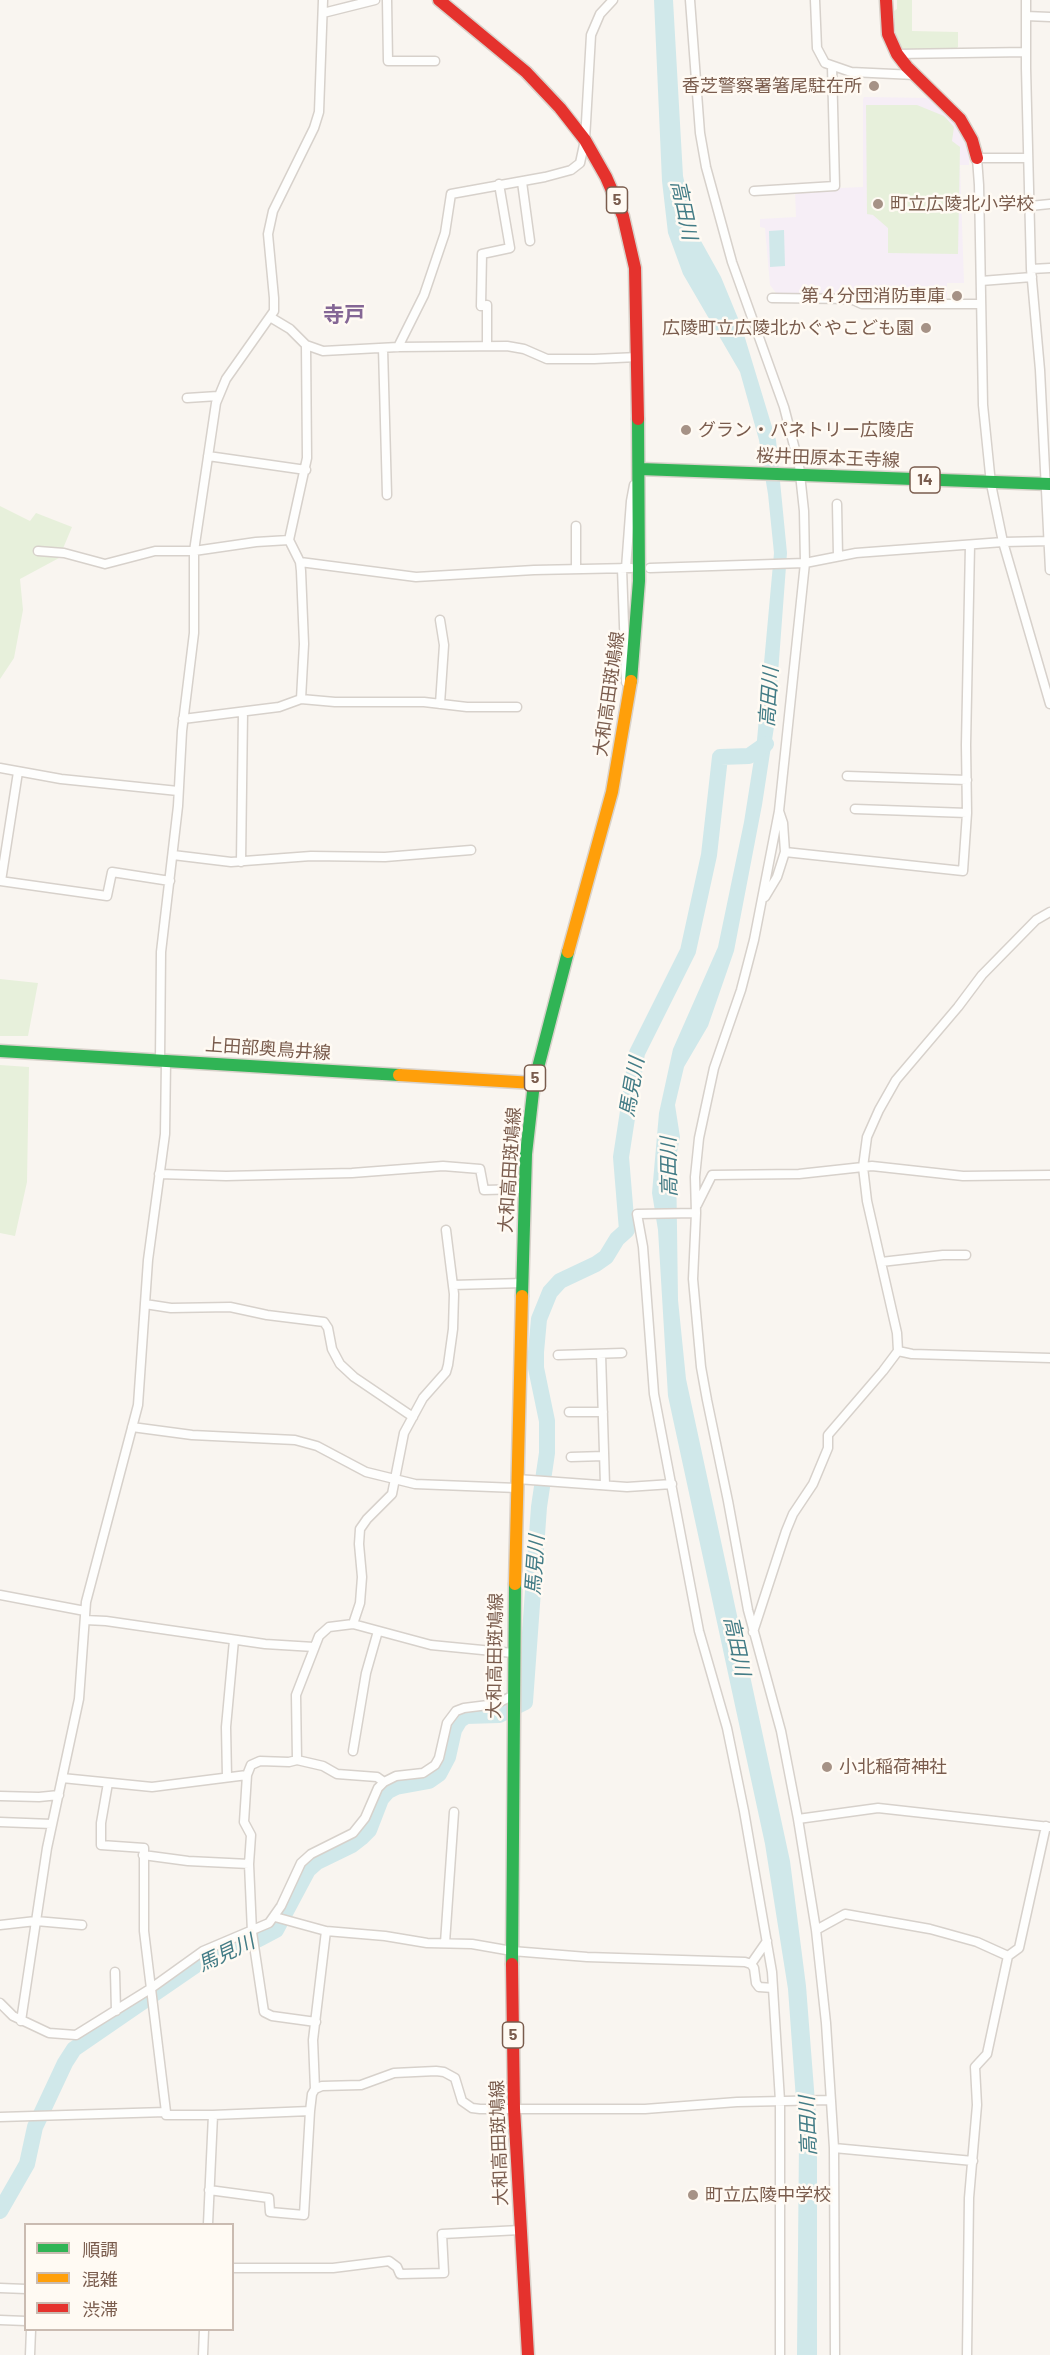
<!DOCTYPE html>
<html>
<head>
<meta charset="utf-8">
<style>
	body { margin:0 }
	#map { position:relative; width:1050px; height:2355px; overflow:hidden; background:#f9f5f0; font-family:Barlow,"Noto Sans JP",sans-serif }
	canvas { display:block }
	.legend { position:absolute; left:24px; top:2223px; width:210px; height:108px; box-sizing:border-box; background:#fffaf3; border:2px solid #cabbb1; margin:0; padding:8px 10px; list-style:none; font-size:18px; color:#7a5c4d }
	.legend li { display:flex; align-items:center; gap:12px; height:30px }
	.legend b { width:30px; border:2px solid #cabbb1 }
</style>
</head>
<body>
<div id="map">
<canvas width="1050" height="2355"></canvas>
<ul class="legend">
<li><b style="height:8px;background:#30b455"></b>順調</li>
<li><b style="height:8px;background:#ff9f0a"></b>混雑</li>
<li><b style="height:8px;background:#e5322d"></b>渋滞</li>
</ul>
</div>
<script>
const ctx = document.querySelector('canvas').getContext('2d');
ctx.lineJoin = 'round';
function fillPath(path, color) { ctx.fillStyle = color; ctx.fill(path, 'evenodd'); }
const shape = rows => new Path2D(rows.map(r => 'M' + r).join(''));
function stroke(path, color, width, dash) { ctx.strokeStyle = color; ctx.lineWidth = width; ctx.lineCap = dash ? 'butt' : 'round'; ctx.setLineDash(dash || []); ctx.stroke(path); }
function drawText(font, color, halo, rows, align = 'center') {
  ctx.font = font + ' Barlow,"Noto Sans JP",sans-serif'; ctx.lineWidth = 5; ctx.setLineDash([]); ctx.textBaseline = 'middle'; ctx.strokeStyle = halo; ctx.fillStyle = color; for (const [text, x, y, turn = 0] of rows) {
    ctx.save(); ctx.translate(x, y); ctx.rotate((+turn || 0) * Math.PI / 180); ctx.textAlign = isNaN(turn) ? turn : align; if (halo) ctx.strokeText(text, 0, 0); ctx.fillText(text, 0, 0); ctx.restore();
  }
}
const education = shape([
	[864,97,931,98,950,117,969,148,969,165,960,165,964,283,947,283,947,300,865,300,855,295,776,293,770,285,765,228,760,227,760,219,796,217,795,190,863,187,863,99]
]);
const green = shape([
	[897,0,912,0,912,31,958,32,958,47,953,51,904,51,896,38,894,11,897,9],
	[866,105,917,105,944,116,954,127,952,141,960,147,958,254,888,253,888,228,873,215,867,214],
	[0,506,30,521,36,513,72,527,59,558,20,579,23,610,14,658,0,679],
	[0,979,38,983,28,1036,0,1036],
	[0,1065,29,1067,27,1182,15,1236,0,1233]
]);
const water = shape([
	[654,0,673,0,683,176,696,232,721,277,742,328,776,440,787,553,774,727,762,805,734,951,708,1026,684,1067,675,1105,680,1137,676,1157,678,1300,686,1379,790,1861,806,1986,817,2128,817,2355,797,2355,799,2141,788,1989,765,1844,668,1396,658,1230,652,1193,659,1113,673,1049,718,947,744,822,757,740,774,553,768,494,759,440,740,372,683,274,668,233,662,181],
	[784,230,785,266,770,267,769,231]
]);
const river = shape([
	[0,2211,27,2164,35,2127,65,2063,74,2049,202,1961,216,1952,259,1939,276,1930,308,1870,317,1862,352,1845,361,1838,369,1830,381,1799,388,1791,396,1787,429,1781,439,1774,448,1757,454,1730,460,1720,466,1716,499,1715,525,1702,539,1507,547,1453,547,1421,536,1368,536,1352,539,1319,550,1292,560,1281,596,1264,606,1257,617,1239,627,1230,621,1157,637,1053,688,951,709,855,720,757,749,756,766,744]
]);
const street = shape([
	[387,0,388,61,435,61],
	[690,0,700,133,706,167,732,262,784,407,799,465,804,511,805,563,779,811,754,940,741,990,714,1068,699,1138,695,1177,696,1213,693,1279,701,1367,707,1400,728,1501,748,1610,781,1731,798,1819,816,1930,826,2023,834,2148,835,2355],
	[815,0,817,48,825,63,851,72,915,75],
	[1026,0,1026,68,1031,269,1040,370,1050,570],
	[323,13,375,0],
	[1026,16,1050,17],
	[897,54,1026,52],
	[1028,158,977,158,979,185,983,405,991,484,1003,542,1050,704],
	[522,182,530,241],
	[754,191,835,186,832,66],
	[1030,206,1050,204],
	[1031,269,1050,268],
	[981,281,1032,277],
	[772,298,851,299,862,304,981,304],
	[270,317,290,329,306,345,323,351,398,347,507,346,524,349,547,359,594,359,638,357],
	[487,346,487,305,481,306,482,254,510,248,499,184],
	[398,347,424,295,445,233,451,194,545,177,571,170,580,163,585,140,591,35,600,14,613,0],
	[383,348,387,495],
	[187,398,218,396],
	[208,456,306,470],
	[837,504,838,556],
	[38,551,64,553,105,564,155,551,194,551,256,542,289,540],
	[300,562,416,577,534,570,631,568],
	[576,568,576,526],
	[622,568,626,682],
	[626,568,631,501,634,485],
	[650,568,805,563,856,553,1003,542,1050,541],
	[440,620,444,645,440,704],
	[301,699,304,644,301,571,300,562,289,540,307,458,306,345],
	[183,719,279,707,301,699,335,702,424,702,467,707,517,707],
	[0,768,61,779,178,791],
	[847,776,967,780],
	[855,809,967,813],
	[779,811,783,823,785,852],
	[173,855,231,862,311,856,385,857,471,850],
	[241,862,243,712],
	[0,881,107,896,112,872,170,881],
	[1,881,18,772],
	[765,897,777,877,785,852,963,871,967,813,966,745,970,545],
	[160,1060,161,952,178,806,182,731,194,633,194,551,216,403,226,379,274,311,274,298,268,234,273,211,314,128,319,112,323,0],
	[159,1174,226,1176,352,1173,443,1166,480,1169,484,1190,524,1189],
	[697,1205,712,1175,799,1174,872,1166,963,1176,1050,1175],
	[696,1213,637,1214,643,1247,654,1394,699,1631,727,1728,744,1811,772,1972,780,2101,780,2355],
	[881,1262,943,1255,966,1255],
	[453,1285,523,1283],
	[145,1304,171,1308,230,1307,267,1315,324,1322,328,1328,332,1349,340,1364,354,1377,413,1417],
	[898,1351,912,1354,1050,1358],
	[601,1354,605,1485],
	[558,1355,622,1353],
	[569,1412,603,1412],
	[132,1427,192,1435,295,1440,317,1446,366,1472,415,1484,517,1488],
	[571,1457,604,1456],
	[517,1479,627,1487,672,1484],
	[0,1595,85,1611],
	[85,1620,106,1621,265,1644,314,1647],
	[353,1624,360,1603,362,1577,359,1544,360,1529,367,1519,392,1494,404,1433,423,1398,446,1372,448,1365,453,1329,454,1294,446,1230],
	[753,1632,786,1531,793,1514,813,1484,828,1448,828,1435,883,1371,898,1351,897,1333,867,1201,863,1167,867,1137,879,1110,896,1080,958,1007,982,975,1036,920,1050,912],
	[353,1751,366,1673,378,1631],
	[297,1760,323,1766,337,1774,377,1777,384,1782],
	[227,1777,226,1727,234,1640],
	[62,1778,152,1787,247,1775],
	[108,1783,101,1823,101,1845,144,1848,144,1931,166,2112],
	[0,1796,39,1797,59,1795],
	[798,1819,878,1808,1050,1827],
	[0,1822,52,1824],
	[143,1855,188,1861,249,1864],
	[275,1917,326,1931,385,1936,427,1943,472,1944,512,1951,587,1957,745,1962,751,1964,754,1968,756,1983,759,1987,773,1988],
	[0,1925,36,1921,82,1925],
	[816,1930,845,1914,930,1929,977,1942,1008,1956],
	[445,1943,454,1812],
	[751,1964,767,1941],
	[115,1972,116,2011],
	[0,2003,13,2016,49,2033,76,2035,150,1989,203,1951,269,1923,281,1906,301,1863,311,1854,353,1833,365,1818,378,1788,384,1782,396,1776,423,1773,435,1765,439,1758,447,1723,456,1711,464,1708,496,1704,512,1696],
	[21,2021,47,1848,79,1699,86,1602,138,1405,148,1260,165,1134,166,1061],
	[316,2022,272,2016,264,2012,252,1932,249,1864,251,1835,244,1822,247,1775,251,1765,260,1761,289,1762,297,1760,296,1695,319,1636,329,1627,353,1624,431,1645,513,1653],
	[315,2089,313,2040,326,1931],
	[0,2117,166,2112,166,2115,213,2115,310,2111,312,2094,315,2089,322,2086,361,2085,394,2073,436,2071,444,2072,455,2078,462,2101,472,2108,480,2109,645,2109,737,2102,831,2100],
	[834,2148,973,2161],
	[209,2190,269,2198,270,2212,304,2215,310,2111],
	[208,2224,213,2115],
	[232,2268,333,2268,389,2261,397,2267,400,2274,444,2273,442,2234,520,2230],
	[0,2288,26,2289],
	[0,2320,26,2321],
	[30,2355,31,2330],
	[203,2355,204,2330],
	[967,2355,969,2198,977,2105,975,2067,987,2054,1008,1956,1019,1948,1046,1826]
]);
const fast = shape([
	[640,469,1050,484],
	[631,681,639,581,638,419],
	[0,1051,399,1075],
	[522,1296,526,1154,534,1083,568,952],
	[512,1964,515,1584]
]);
const slow = shape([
	[568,952,612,792,631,681],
	[399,1075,534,1083],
	[515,1584,522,1296]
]);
const jam = shape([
	[439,0,526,72,560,108,585,140,606,177,623,216,635,268,638,419],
	[886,0,888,34,897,54,907,67,960,119,972,140,977,158],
	[512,1964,514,2108,528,2355]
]);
const markers = [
	[874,86,6,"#a69286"],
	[878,204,6,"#a69286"],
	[957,296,6,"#a69286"],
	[926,328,6,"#a69286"],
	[686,430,6,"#a69286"],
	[827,1767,6,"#a69286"],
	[693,2195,6,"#a69286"]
];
const shields = [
	[617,200,21],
	[925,480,30],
	[535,1078,21],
	[513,2035,21]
];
const shieldNames = [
	["5",617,200],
	["14",925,480],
	["5",535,1078],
	["5",513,2035]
];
const poiNames = [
	["香芝警察署箸尾駐在所",862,86,"right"],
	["町立広陵北小学校",890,204],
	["第４分団消防車庫",945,296,"right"],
	["広陵町立広陵北かぐやこども園",914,328,"right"],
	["グラン・パネトリー広陵店",698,430],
	["小北稲荷神社",839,1767],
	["町立広陵中学校",705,2195]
];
const streetNames = [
	["桜井田原本王寺線",828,458,2],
	["大和高田斑鳩線",609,694,-82],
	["上田部奥鳥井線",268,1049,4],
	["大和高田斑鳩線",510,1170,-86],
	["大和高田斑鳩線",495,1656,-89],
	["大和高田斑鳩線",499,2143,-92]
];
const waterNames = [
	["高田川",684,210,78],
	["高田川",769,697,-86],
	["馬見川",632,1087,-80],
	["高田川",669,1167,-91],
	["馬見川",535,1565,-86],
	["高田川",737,1646,78],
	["馬見川",226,1953,-25],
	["高田川",808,2126,-92]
];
const quarterNames = [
	["寺戸",344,315]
];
fillPath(education, '#f6eef6');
fillPath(green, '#e7f0db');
fillPath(water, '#d0e8ea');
stroke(river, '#d0e8ea', 16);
stroke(street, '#d7d1cb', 11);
stroke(fast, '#d9d2cb', 15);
stroke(slow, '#d9d2cb', 15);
stroke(jam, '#d9d2cb', 15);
stroke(street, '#fefefd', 8);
stroke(fast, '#30b455', 12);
stroke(slow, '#ff9f0a', 12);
stroke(jam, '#e5322d', 12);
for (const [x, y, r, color] of markers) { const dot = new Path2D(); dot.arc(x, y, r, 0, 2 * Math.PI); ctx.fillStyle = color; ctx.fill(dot); stroke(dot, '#fffaf3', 2); }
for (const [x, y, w] of shields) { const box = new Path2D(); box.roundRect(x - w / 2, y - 13, w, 26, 4.5); ctx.fillStyle = '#fffaf3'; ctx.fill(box); stroke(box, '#7a5c4d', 1.5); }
drawText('bold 16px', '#7a5c4d', null, shieldNames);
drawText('18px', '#7a5c4d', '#fffaf3', poiNames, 'left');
drawText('18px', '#7a5c4d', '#fffaf3', streetNames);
drawText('italic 20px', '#437c86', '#fffaf3', waterNames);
drawText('bold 21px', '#846695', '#fffaf3', quarterNames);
</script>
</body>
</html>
